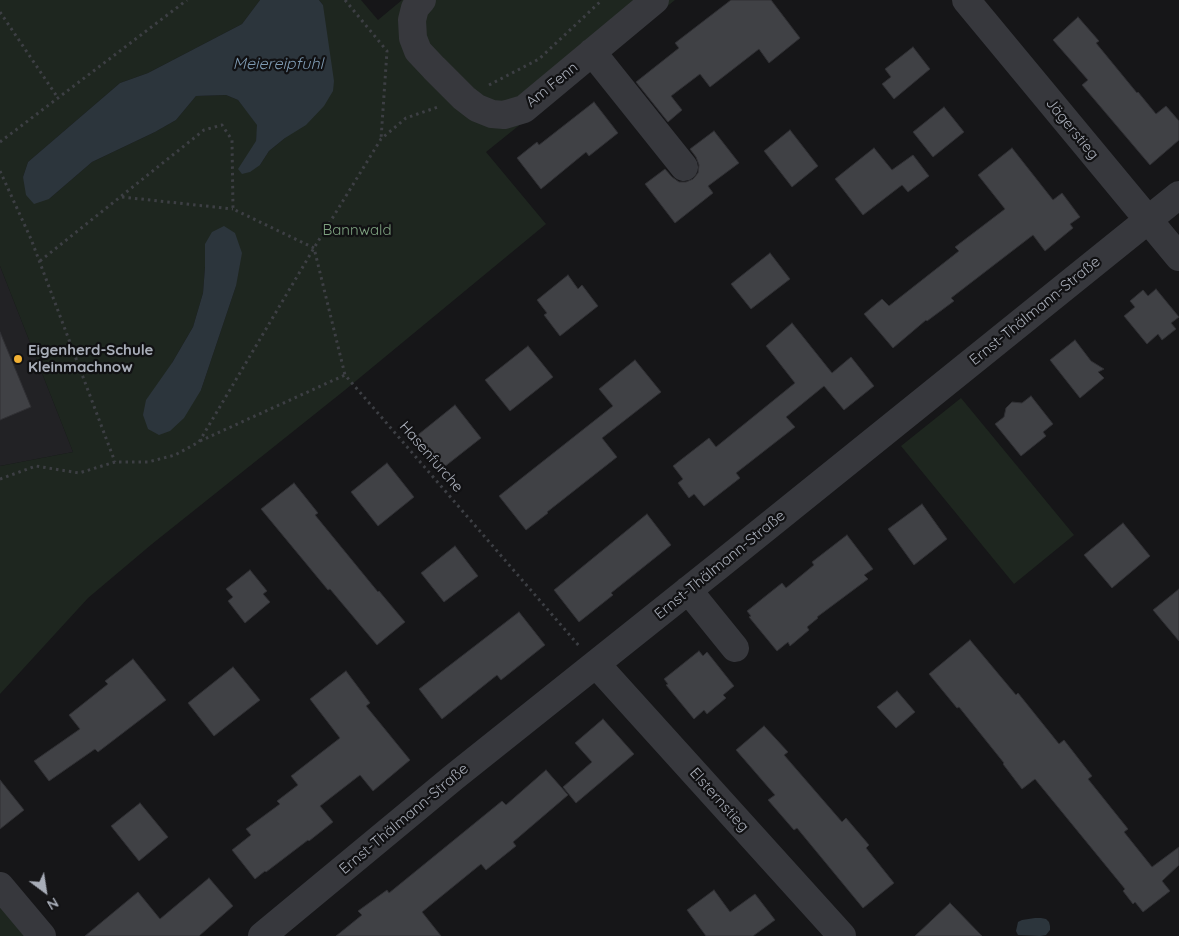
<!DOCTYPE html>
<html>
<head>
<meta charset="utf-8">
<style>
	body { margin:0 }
	#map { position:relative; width:1179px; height:936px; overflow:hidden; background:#161618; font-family:Quicksand,sans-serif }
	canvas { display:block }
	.north { position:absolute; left:20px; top:866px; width:50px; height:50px; -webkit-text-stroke:4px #111113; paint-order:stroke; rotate:149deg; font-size:14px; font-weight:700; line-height:20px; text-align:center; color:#a8adb8 }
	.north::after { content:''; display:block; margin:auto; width:18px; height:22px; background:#a8adb8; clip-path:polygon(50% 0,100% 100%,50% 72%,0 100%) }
</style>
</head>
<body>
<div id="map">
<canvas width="1179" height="936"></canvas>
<div class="north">N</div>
</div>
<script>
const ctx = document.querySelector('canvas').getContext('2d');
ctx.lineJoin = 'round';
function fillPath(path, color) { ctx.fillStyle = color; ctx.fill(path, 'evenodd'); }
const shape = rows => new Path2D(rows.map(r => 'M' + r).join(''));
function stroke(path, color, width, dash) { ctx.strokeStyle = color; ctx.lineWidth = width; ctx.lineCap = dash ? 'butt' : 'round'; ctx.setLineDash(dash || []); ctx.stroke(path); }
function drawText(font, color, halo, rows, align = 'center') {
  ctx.font = font + ' Quicksand,sans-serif'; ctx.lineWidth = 4.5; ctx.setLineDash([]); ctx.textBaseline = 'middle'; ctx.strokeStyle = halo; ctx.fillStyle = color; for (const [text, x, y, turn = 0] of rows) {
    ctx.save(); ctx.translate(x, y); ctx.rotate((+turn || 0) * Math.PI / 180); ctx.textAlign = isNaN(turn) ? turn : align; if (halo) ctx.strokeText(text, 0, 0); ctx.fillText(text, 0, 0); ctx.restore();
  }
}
const built = shape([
	[0,266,73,452,0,466]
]);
const green = shape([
	[0,0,260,0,242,24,148,73,120,83,28,162,23,177,49,199,92,162,155,132,176,120,196,96,226,95,238,100,258,125,256,141,260,165,269,151,285,138,323,5,319,0,361,0,378,20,402,0,675,0,486,152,546,224,345,390,152,544,88,598,0,694,0,466,73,452,0,266],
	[205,244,236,286,201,390,172,363,193,327,203,293,205,267],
	[961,398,1074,535,1014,584,901,446],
	[0,886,42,936,0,936]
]);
const water = shape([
	[260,0,319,0,323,5,334,81,333,91,324,106,306,125,285,138,269,151,260,165,250,172,242,174,238,169,256,141,257,125,238,100,226,95,196,96,176,120,155,132,92,162,49,199,34,204,26,195,23,177,28,162,120,83,148,73,242,24],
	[224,226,235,233,242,253,236,286,201,390,184,418,170,431,159,435,148,429,143,415,146,400,172,363,193,327,203,293,205,267,205,244,212,232],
	[1035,918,1041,918,1046,919,1049,922,1050,926,1050,930,1046,935,1040,936,1018,935,1016,931,1018,922,1022,920]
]);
const building = shape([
	[731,0,771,0,800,38,769,63,759,49,710,87,700,74,671,96,682,110,668,122,636,82,679,48,675,43,731,0],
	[1078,17,1099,41,1096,43,1137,93,1138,92,1156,114,1166,106,1179,121,1179,140,1150,165,1082,85,1088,80,1053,40,1078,17],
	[913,47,930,69,894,99,882,84,891,77,885,69,913,47],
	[594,102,618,133,589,156,586,152,541,189,517,158,537,142,539,145,594,102],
	[944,107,964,132,933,157,913,132,944,107],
	[790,130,818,166,792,187,764,151,790,130],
	[714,131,739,163,708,186,713,193,675,223,645,184,665,169,672,177,679,182,686,182,693,179,698,173,699,165,696,157,690,149,714,131],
	[874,148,892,170,913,155,929,176,908,192,902,185,863,215,835,179,874,148],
	[1012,148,1053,200,1062,193,1080,217,1070,224,1073,228,1045,251,1033,235,951,298,954,301,927,321,926,320,893,348,864,314,882,299,889,306,959,251,955,247,1005,209,978,175,1012,148],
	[770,253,790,279,751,309,731,284,770,253],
	[568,275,578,289,582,285,598,306,560,336,544,315,547,313,537,300,568,275],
	[1156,289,1179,317,1171,323,1176,329,1162,340,1158,334,1147,344,1124,316,1135,307,1130,301,1143,290,1148,296,1156,289],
	[792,323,832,373,851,357,874,386,844,410,824,386,786,417,795,427,736,473,740,478,704,506,694,494,689,498,678,483,683,479,673,466,709,438,716,447,795,383,766,346,792,323],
	[0,332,31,407,0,420,0,332],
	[1075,340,1091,361,1104,369,1098,372,1104,378,1080,398,1050,360,1075,340],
	[528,346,553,377,510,411,485,380,528,346],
	[635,360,661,392,602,438,617,457,547,512,548,513,526,530,499,496,613,406,599,389,635,360],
	[1031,396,1053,424,1043,432,1046,436,1021,456,995,424,1004,417,1006,408,1012,402,1022,403,1031,396],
	[455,405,481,438,439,471,414,438,455,405],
	[387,463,414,497,378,526,351,492,387,463],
	[294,483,318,513,315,515,378,592,379,591,405,622,377,645,330,589,328,590,261,509,294,483],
	[922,504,947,539,914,565,888,529,922,504],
	[647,514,671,545,611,593,613,595,579,622,554,590,647,514],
	[1123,523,1150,556,1112,588,1084,555,1123,523],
	[847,535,873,569,864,575,868,579,817,617,818,618,807,627,809,630,790,646,788,642,777,651,749,617,751,616,747,611,782,583,786,588,814,565,812,562,847,535],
	[455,546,478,576,444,602,421,573,455,546],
	[250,570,267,591,263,594,270,602,245,623,228,601,233,597,226,589,250,570],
	[1179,589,1179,641,1153,610,1179,589],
	[519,612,545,645,501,680,497,675,442,719,419,689,519,612],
	[970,640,1016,695,1018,693,1059,744,1064,740,1092,776,1088,779,1128,829,1124,832,1152,867,1179,847,1179,865,1162,881,1170,891,1143,912,1135,902,1133,904,1123,891,1125,889,1035,779,1022,789,1003,764,1004,763,959,707,957,708,929,674,970,640],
	[699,651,703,656,707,652,734,686,723,695,726,698,714,708,707,714,704,710,694,719,666,685,668,684,664,679,699,651],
	[133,659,166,700,98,752,95,749,49,781,34,761,80,729,69,715,108,684,105,681,133,659],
	[233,667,260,700,214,736,188,703,233,667],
	[346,671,370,703,366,706,410,760,373,791,360,775,320,806,333,822,309,841,308,840,266,872,265,871,255,879,232,850,251,835,246,829,280,804,277,801,298,785,291,776,340,738,310,699,346,671],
	[897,691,915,712,896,728,877,707,897,691],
	[603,719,634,754,576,803,563,787,592,762,575,743,603,719],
	[764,726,788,752,784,755,842,822,846,818,869,845,866,848,894,883,863,908,797,828,794,830,768,800,775,795,736,750,764,726],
	[546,770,568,795,513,842,516,846,486,870,481,864,422,912,441,936,336,936,362,915,358,911,387,890,389,893,502,801,506,805,546,770],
	[0,780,24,810,0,829,0,780],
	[140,803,168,837,139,861,111,826,140,803],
	[209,878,233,906,199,936,85,936,138,892,160,919,209,878],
	[714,890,730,912,755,894,775,920,753,936,706,936,687,910,714,890],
	[950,903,982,936,915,936,950,903]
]);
const path = shape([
	[345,0,387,51,381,139],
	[0,12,58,98],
	[489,85,539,59,602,0],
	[0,142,187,0],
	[0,171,31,239,115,462],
	[122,197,233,209],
	[40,261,204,130,222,125,232,140,233,209,314,248,345,375,580,647],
	[200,441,345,375],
	[0,479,36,466,79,473,115,462,148,462,175,455,199,442,314,248,381,139,406,118,438,107]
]);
const minor = shape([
	[422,0,415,8,412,20,413,38,418,51,434,68,464,98,477,108,492,114,504,115,524,109,655,0],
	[966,0,1179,257],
	[592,52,684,167],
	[688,590,735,648],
	[596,664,842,936],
	[0,886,42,936],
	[262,936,454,777,721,564,1179,195]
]);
const markers = [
	[18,359,5,"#f2b134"]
];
const streetNames = [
	["Am Fenn",552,85,-39],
	["Jägerstieg",1072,129,51],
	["Ernst-Thälmann-Straße",1035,311,-39],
	["Hasenfurche",431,457,49],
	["Ernst-Thälmann-Straße",720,565,-39],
	["Elsternstieg",719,800,48],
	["Ernst-Thälmann-Straße",404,819,-40]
];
const parkNames = [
	["Bannwald",357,230]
];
const poiNames = [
	["Eigenherd-Schule",28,350],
	["Kleinmachnow",28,367]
];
const waterNames = [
	["Meiereipfuhl",278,64]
];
fillPath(built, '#222225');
fillPath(green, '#1e261f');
fillPath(water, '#2c353c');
fillPath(building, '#404145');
stroke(building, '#303034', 1);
stroke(path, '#3d3f44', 3, [2.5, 4]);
stroke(minor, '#37383d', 28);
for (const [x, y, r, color] of markers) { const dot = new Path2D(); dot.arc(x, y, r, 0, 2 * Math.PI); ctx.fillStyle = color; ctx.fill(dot); stroke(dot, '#111113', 2); }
drawText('15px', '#a8adb8', '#111113', streetNames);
drawText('15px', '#7fa381', '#111113', parkNames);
drawText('bold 15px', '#a8adb8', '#111113', poiNames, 'left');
drawText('italic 16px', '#7f9bb3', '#111113', waterNames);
</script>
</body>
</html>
